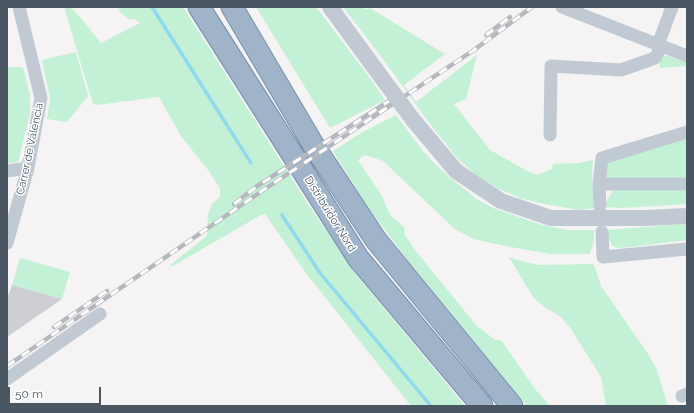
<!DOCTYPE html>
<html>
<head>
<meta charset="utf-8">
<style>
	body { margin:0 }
	#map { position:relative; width:694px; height:413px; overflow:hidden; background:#f5f3f3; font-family:Raleway,sans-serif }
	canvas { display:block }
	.frame { position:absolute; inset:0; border:8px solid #4a5661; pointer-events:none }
	.scale { position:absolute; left:8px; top:387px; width:93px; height:18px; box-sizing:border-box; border:2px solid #4a5661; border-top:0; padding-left:5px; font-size:12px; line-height:14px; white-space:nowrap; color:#4a5661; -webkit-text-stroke:3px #fff; paint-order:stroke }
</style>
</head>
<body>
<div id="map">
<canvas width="694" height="413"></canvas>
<div class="frame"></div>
<div class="scale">50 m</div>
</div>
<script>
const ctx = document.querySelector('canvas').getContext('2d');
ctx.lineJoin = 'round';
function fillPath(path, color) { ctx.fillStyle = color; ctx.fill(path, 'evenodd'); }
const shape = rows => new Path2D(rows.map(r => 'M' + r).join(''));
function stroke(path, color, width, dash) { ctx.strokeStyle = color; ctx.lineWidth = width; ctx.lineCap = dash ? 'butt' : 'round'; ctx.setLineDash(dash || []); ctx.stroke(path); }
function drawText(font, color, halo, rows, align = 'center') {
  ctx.font = font + ' Raleway,sans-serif'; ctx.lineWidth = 3; ctx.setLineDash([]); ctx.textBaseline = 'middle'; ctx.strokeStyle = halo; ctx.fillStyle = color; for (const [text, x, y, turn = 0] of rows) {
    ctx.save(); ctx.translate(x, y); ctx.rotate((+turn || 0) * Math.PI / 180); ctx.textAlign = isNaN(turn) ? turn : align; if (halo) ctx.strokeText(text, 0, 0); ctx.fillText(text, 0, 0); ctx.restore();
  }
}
const green = shape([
	[64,7,70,7,81,18,101,43,140,23,134,18,130,20,121,13,118,7,183,7,308,204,358,277,465,406,411,406,306,273,265,214,261,215,173,266,169,266,207,236,208,215,212,204,220,197,220,188,208,170,181,136,159,97,97,105,93,104],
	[256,7,315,7,320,12,372,81,385,100,330,128],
	[343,7,363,7,366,10,370,8,445,54,404,85,416,102,477,55,466,99,454,104,490,150,529,172,537,175,552,169,553,164,579,163,593,160,592,176,594,208,604,206,613,190,687,188,687,204,623,208,604,207,579,210,539,203,520,198,497,188,475,174,457,158,430,124,380,55],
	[76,52,88,96,67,122,47,119,50,98,42,60],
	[662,56,667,56,687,63,687,66,660,68,659,58],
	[7,67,23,67,30,95,30,114,18,162,7,163],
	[396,115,423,151,436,165,448,176,478,200,493,208,539,224,567,230,594,230,594,239,592,247,590,253,587,254,550,254,500,245,474,239,456,230,383,161,365,155,358,160,382,196,390,215,404,227,405,235,415,250,476,325,495,340,501,340,536,390,550,406,527,406,517,394,407,259,367,206,333,151,361,133],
	[687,134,687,180,617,181,606,177,606,162],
	[687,224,687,240,630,247,618,248,613,246,606,235,605,230],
	[509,257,521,261,539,265,591,264,594,265,601,286,648,354,657,370,668,406,606,406,601,377,571,329,560,316,544,307,533,297],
	[20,258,70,272,62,299,12,285]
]);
const stream = shape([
	[152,7,251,163],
	[282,215,320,273,431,406]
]);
const building = shape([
	[12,285,62,299,7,337,7,299]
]);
const minor = shape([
	[562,7,687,56],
	[658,45,672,7],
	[550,135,551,66,621,70,655,58,661,47],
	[7,171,28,168],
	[599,184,687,184],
	[600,206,599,184,602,158,687,132],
	[602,232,603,257,687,249],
	[7,243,28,168,41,98,19,7],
	[7,379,100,314],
	[682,396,687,394]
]);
const tertiary = shape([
	[330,7,382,78],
	[414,121,456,171,501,201,551,218,647,218,687,216]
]);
const trunk = shape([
	[199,7,358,258,482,406],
	[232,7,314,146,376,240,512,406]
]);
const rail = shape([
	[486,35,510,17],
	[234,204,256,187,389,101],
	[54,327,107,291],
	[7,366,259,193,474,50,532,7]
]);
const tertiaryBridge = shape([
	[382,78,414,121]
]);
const streetNames = [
	["Carrer de València",30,149,-78],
	["Distribuïdor Nord",330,214,58]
];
fillPath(green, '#c3f1d5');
stroke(stream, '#90daee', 3.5);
fillPath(building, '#cdcfd5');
stroke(trunk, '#7690ad', 23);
stroke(minor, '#c1cad2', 13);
stroke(tertiary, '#c1cad2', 16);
stroke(trunk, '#9fb4c9', 21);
stroke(rail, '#b5b8bd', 4.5);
stroke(rail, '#fff', 3, [9]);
stroke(tertiaryBridge, '#c1cad2', 16);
drawText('11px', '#4a5661', '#fff', streetNames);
</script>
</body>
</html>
